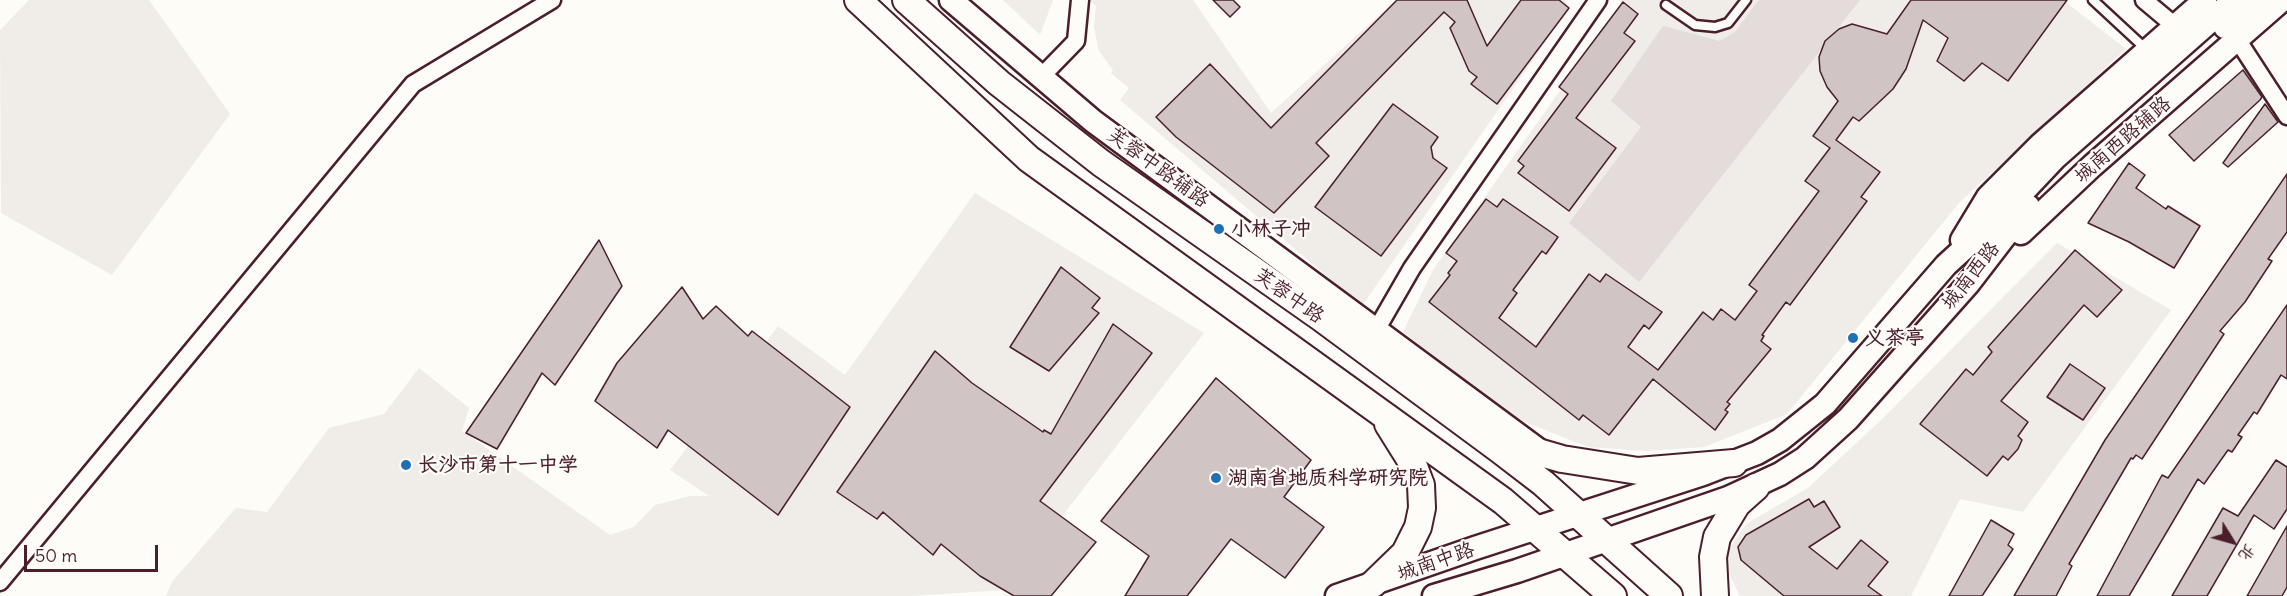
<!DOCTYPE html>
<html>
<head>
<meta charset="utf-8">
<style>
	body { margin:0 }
	#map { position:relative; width:2287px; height:596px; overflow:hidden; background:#fdfcf7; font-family:Delius,"LXGW WenKai TC",sans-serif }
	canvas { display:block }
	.north { position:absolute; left:2203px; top:512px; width:60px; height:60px; -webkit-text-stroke:4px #fdfcf7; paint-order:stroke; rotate:127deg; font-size:16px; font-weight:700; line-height:24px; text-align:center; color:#4a1f2b }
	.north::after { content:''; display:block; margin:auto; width:21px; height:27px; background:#4a1f2b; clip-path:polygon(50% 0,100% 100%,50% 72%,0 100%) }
	.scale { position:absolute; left:24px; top:545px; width:134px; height:27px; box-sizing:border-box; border:3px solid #4a1f2b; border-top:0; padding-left:8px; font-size:18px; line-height:21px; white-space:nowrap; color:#4a1f2b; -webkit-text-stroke:4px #fdfcf7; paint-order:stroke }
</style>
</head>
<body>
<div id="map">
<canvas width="2287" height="596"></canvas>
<div class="north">北</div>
<div class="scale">50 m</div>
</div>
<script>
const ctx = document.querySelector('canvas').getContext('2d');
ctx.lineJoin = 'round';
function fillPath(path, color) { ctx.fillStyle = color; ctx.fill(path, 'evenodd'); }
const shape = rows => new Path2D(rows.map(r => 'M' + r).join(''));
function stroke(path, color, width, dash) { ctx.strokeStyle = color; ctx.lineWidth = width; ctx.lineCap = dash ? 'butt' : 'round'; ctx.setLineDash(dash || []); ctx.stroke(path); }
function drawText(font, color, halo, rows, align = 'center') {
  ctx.font = font + ' Delius,"LXGW WenKai TC",sans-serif'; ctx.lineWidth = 4.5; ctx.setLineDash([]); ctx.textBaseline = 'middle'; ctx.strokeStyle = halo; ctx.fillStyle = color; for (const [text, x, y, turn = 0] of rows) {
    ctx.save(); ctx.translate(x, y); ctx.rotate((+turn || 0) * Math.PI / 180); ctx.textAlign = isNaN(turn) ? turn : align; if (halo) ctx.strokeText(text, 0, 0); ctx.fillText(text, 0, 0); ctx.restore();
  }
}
const built = shape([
	[29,0,149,0,230,114,112,275,1,213,0,30],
	[1003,0,1053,0,1040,35],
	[1089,0,1193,0,1271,113,1396,0,1565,0,1569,8,1362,306,1120,100,1129,88,1111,73,1113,70,1099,51,1094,28,1096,6],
	[1621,0,2063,0,2126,49,1959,203,1787,414,1704,447,1646,451,1588,447,1515,418,1403,332,1433,270,1622,3],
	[975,193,1204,333,1005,590,911,596,166,596,172,582,236,508,267,512,329,428,384,414,419,368,469,408,462,431,610,535,634,527,655,505,690,496,709,496,670,470,778,326,845,375],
	[2057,243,2171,310,2023,512,1960,499,1911,596,1740,596,1722,560,1746,524,1808,488,1881,420]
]);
const green = shape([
	[1759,0,1860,0,1639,282,1569,223,1641,127,1611,101,1663,26,1720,41,1735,32]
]);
const building = shape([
	[1213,0,1233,0,1240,7,1230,17,1213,0],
	[1397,0,1467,0,1487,46,1521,0,1559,0,1569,8,1497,104,1471,84,1477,77,1469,71,1450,28,1455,22,1444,12,1316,143,1329,156,1274,213,1176,137,1156,117,1210,64,1271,128,1397,0],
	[1911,0,2067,0,2008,81,1982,63,1964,81,1937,61,1948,38,1923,20,1906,69,1893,89,1859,121,1853,117,1836,140,1880,172,1861,197,1867,201,1790,305,1786,302,1762,335,1764,336,1761,341,1771,349,1727,402,1730,404,1725,410,1728,412,1715,430,1653,379,1609,435,1583,415,1579,420,1429,302,1450,275,1448,273,1457,261,1446,253,1486,199,1497,207,1503,199,1558,237,1546,254,1542,251,1513,290,1517,293,1499,318,1536,347,1589,274,1600,282,1606,274,1662,312,1649,329,1644,325,1628,347,1658,370,1703,312,1713,320,1721,309,1735,320,1757,291,1749,285,1819,191,1805,181,1830,148,1813,136,1838,101,1827,87,1820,71,1819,57,1825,41,1839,29,1852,24,1887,34,1911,0],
	[1623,2,1638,14,1624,33,1635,41,1576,118,1616,148,1569,211,1518,173,1524,166,1518,161,1568,94,1559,87,1623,2],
	[2243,70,2262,97,2260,100,2194,161,2169,135,2243,70],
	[1393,104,1438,137,1431,147,1433,158,1447,168,1381,256,1315,207,1393,104],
	[2265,104,2278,122,2228,167,2223,163,2265,104],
	[2129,163,2145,175,2136,188,2166,209,2168,206,2200,226,2174,268,2129,242,2088,223,2129,163],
	[2287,174,2287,232,2268,259,2272,261,2245,302,2220,331,2224,334,2142,459,2136,455,2133,459,2131,458,2069,564,2072,566,2056,596,2014,596,2105,440,2287,174],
	[599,240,622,286,555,385,542,373,497,449,466,433,599,240],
	[2075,250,2122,290,2097,317,2084,305,2001,401,2028,422,2018,436,2022,440,2018,449,2008,460,2003,456,1987,476,1920,424,1966,369,1973,375,1992,352,1988,347,2075,250],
	[1061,267,1100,298,1092,308,1099,313,1049,371,1010,347,1061,267],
	[682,287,703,319,716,306,748,336,752,331,850,407,778,515,668,430,657,448,595,401,617,363,682,287],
	[2287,305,2287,379,2281,375,2257,414,2254,412,2238,435,2242,437,2232,452,2228,450,2204,484,2198,479,2129,596,2097,596,2162,475,2168,478,2287,305],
	[1113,324,1152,353,1040,501,1096,542,1051,596,1014,596,980,576,941,544,933,555,883,512,877,519,837,492,935,351,972,383,1043,432,1044,430,1051,434,1113,324],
	[2070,364,2105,388,2083,420,2047,397,2070,364],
	[1216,378,1311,460,1284,497,1324,527,1285,578,1231,539,1187,596,1125,596,1149,556,1101,521,1216,378],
	[2276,460,2287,467,2287,509,2274,529,2254,515,2207,596,2172,596,2223,508,2238,516,2276,460],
	[1809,499,1814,507,1824,501,1840,527,1809,547,1837,569,1861,540,1888,562,1868,586,1882,596,1784,596,1741,560,1738,547,1746,535,1809,499],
	[1991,520,2014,534,2008,545,2013,549,1982,596,1949,596,1991,520],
	[2287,526,2287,587,2282,596,2247,596,2287,526]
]);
const lane = shape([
	[2093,0,2147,50],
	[1666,5,1695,25,1715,27,1728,23,1746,0]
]);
const street = shape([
	[2144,0,2175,26],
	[2237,39,2287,116],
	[1040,78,1076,41,1080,0],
	[1371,339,1412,268,1598,0],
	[0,582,413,84,552,0]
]);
const secondary = shape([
	[951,0,1093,121,1540,451],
	[2225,27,2256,0],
	[2021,233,2092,166,2282,0],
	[1962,240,1988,197,2040,145,2205,0],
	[1337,596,1475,548,1703,474,1757,453,1780,440,1825,404,1946,265,2004,212,2055,158,2234,0],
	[1434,596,1517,571,1728,498,1780,474,1805,458,1848,419,1968,284,2028,206]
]);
const primary = shape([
	[858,0,1029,159,1503,501,1613,596],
	[906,0,999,83,1101,163,1320,317,1500,450,1543,483,1669,596],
	[1500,441,1562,459,1638,471,1734,463],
	[1373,584,1405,553,1418,527,1422,508,1421,485,1413,464,1388,424],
	[1715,596,1713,557,1717,537,1737,504,1756,487]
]);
const markers = [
	[1219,229,6,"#1f6fb2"],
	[1853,338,6,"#1f6fb2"],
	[406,465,6,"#1f6fb2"],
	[1216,478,6,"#1f6fb2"]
];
const streetNames = [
	["城南西路辅路",2123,140,-41],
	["芙蓉中路辅路",1158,168,36],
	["城南西路",1971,276,-52],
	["芙蓉中路",1289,296,35],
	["城南中路",1436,562,-19]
];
const poiNames = [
	["小林子冲",1231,229],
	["义茶亭",1865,338],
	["长沙市第十一中学",418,465],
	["湖南省地质科学研究院",1228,478]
];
fillPath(built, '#f0ece8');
fillPath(green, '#e3dcda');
fillPath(building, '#d0c5c4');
stroke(building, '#4a1f2b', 1.5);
stroke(lane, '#4a1f2b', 13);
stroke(street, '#4a1f2b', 21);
stroke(secondary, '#4a1f2b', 27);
stroke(primary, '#4a1f2b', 30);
stroke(lane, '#fdfcf7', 8);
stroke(street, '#fdfcf7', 16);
stroke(secondary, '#fdfcf7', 22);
stroke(primary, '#fdfcf7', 26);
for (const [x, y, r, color] of markers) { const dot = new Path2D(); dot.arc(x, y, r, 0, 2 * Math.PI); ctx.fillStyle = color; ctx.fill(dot); stroke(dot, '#fdfcf7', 2); }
drawText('20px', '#4a1f2b', '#fdfcf7', streetNames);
drawText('bold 20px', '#4a1f2b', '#fdfcf7', poiNames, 'left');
</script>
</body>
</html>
